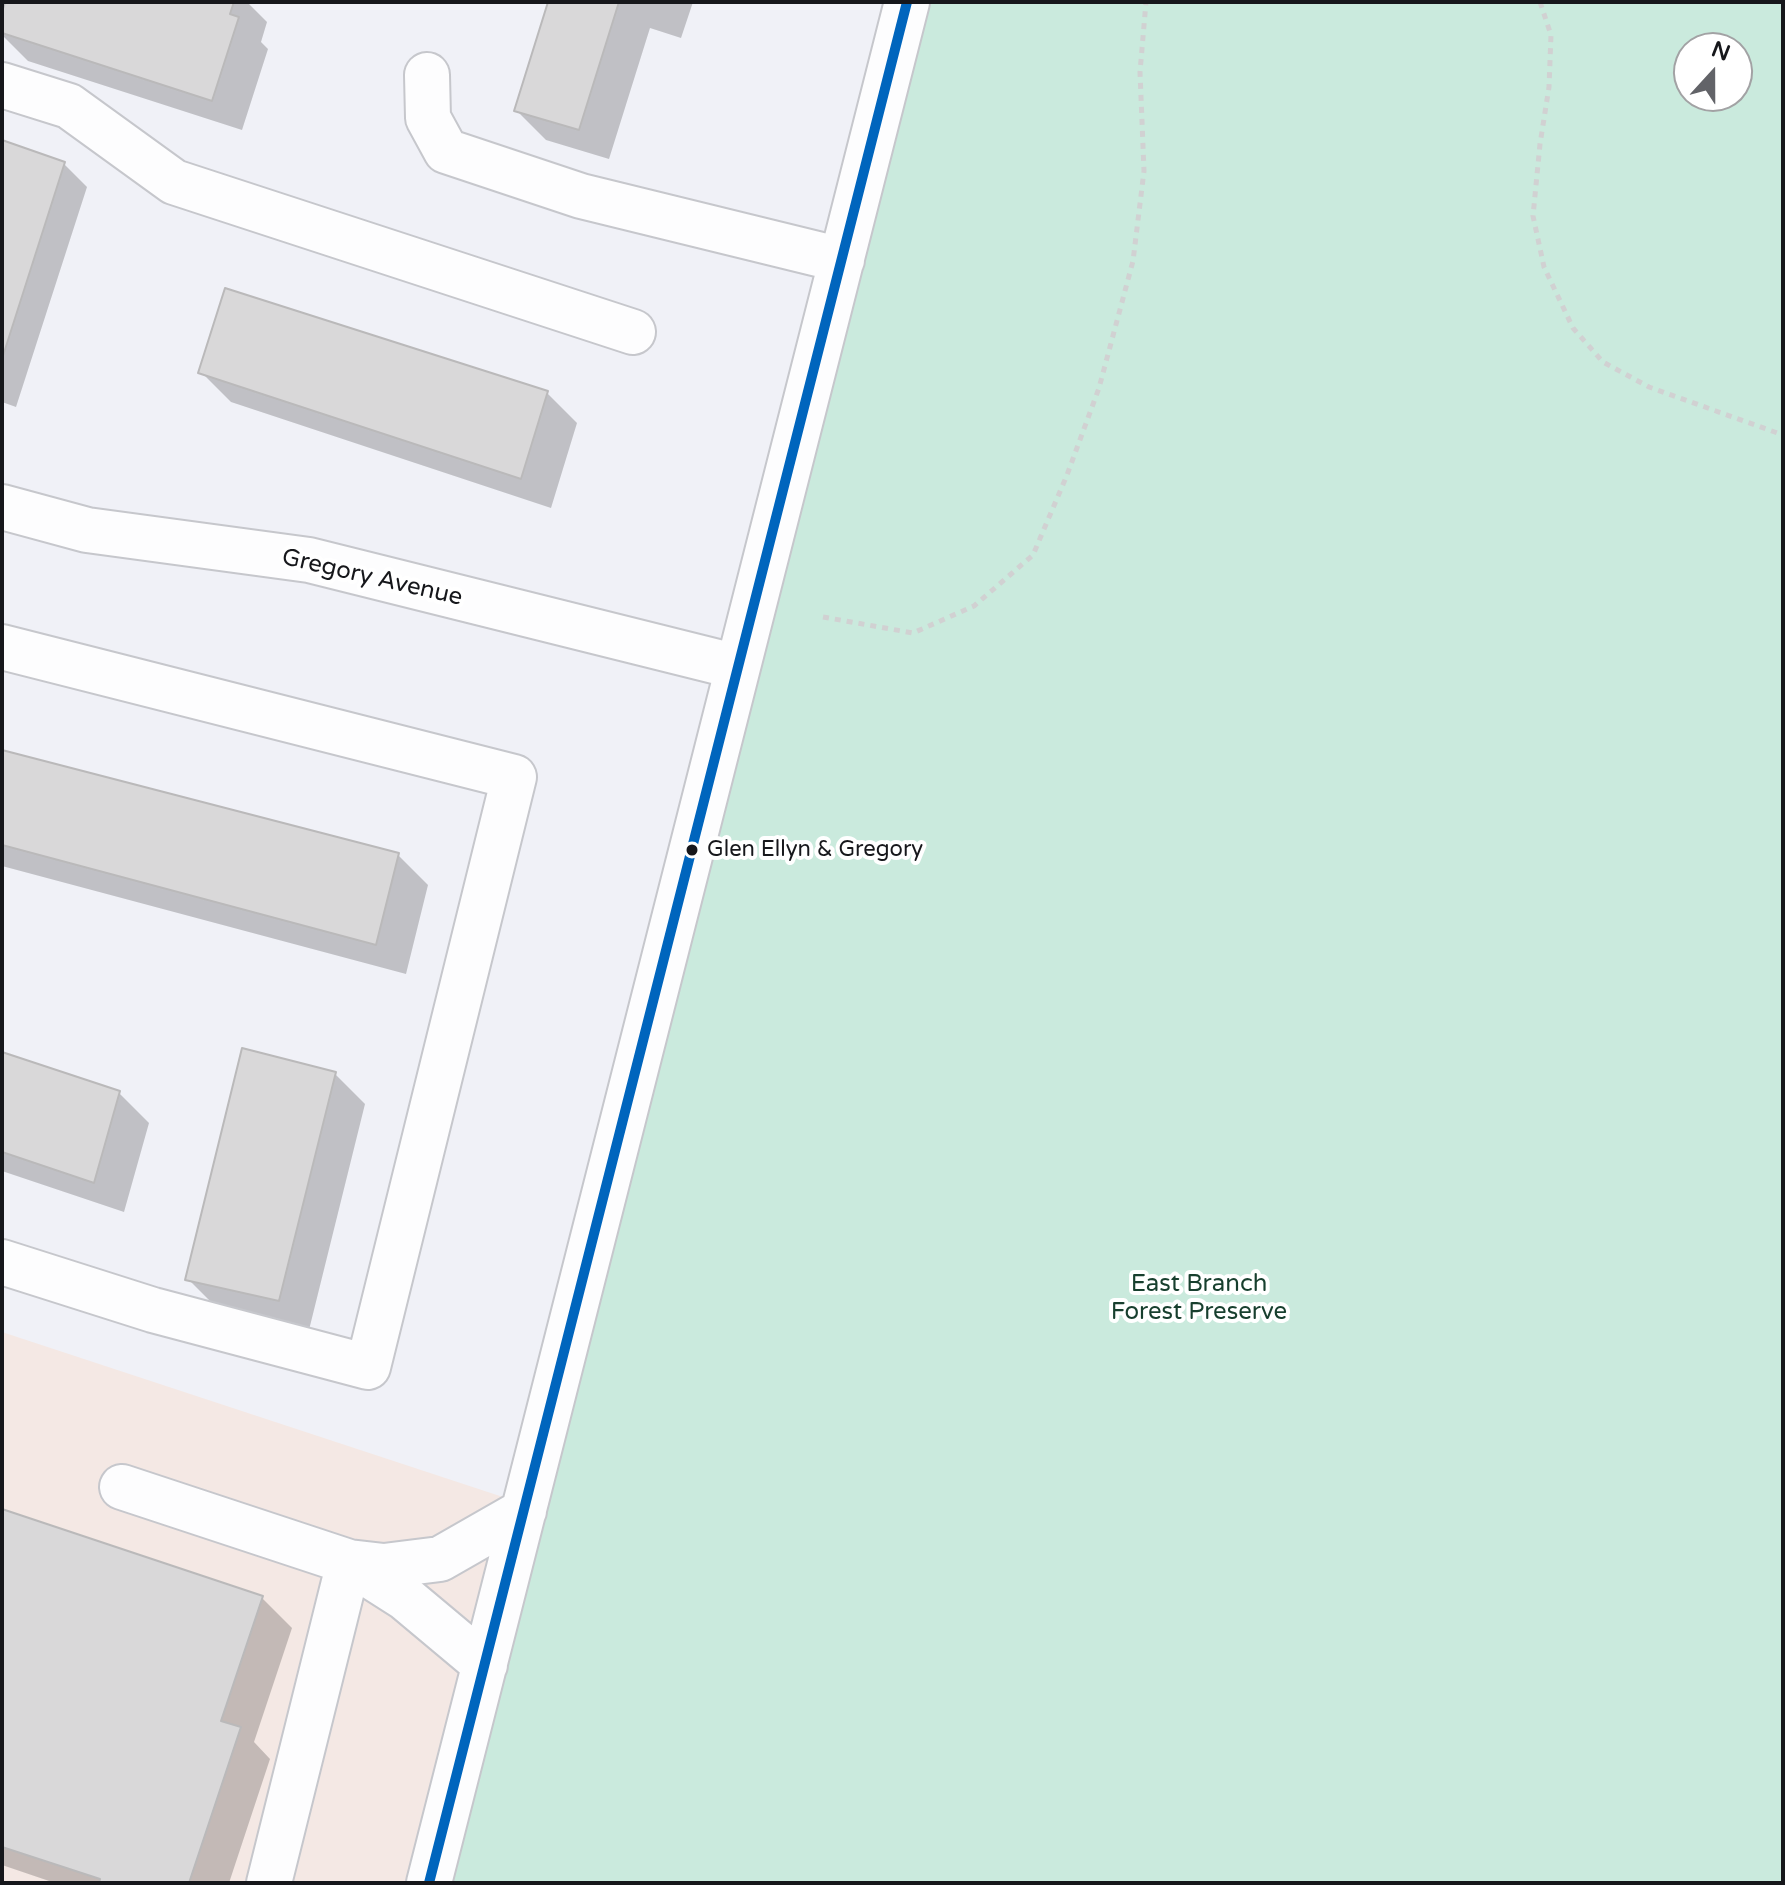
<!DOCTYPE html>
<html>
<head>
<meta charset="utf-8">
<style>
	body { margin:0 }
	#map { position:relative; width:1785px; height:1885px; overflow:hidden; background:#f0f1f7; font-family:"Varela Round",sans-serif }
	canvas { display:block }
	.frame { position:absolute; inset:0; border:4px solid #16171b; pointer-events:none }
	.north { position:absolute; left:1673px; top:32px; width:80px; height:80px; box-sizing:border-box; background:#fff; border:2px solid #a2a2a4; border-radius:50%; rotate:21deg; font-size:22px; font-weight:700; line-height:32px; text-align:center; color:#16171b }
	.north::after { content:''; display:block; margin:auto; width:28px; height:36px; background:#626368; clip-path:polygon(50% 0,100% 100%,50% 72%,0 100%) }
</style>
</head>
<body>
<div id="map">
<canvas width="1785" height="1885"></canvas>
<div class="frame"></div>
<div class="north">N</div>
</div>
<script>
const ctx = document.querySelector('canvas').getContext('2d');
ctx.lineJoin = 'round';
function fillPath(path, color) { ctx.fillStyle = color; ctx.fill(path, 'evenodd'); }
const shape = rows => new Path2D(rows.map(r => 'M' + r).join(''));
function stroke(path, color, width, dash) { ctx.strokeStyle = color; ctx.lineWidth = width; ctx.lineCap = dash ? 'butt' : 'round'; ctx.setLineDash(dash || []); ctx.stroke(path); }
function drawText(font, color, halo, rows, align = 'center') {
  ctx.font = font + ' "Varela Round",sans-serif'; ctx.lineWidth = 8; ctx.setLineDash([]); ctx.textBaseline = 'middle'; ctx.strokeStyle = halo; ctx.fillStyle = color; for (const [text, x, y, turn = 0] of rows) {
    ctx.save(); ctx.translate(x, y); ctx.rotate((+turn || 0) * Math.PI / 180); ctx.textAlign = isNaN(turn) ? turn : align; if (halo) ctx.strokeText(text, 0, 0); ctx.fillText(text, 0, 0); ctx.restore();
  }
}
const industrial = shape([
	[2,1332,509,1499,410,1883,2,1883]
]);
const green = shape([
	[925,2,1783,2,1783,1883,445,1883],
	[1689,48,1737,48,1737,96,1689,96]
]);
const shadow = shape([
	[7,2,247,2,267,22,261,42,268,49,242,130,28,61,2,35,2,19],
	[550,2,693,2,681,38,650,28,609,159,546,140,516,110],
	[2,142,64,164,87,187,16,407,2,402],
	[201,372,547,393,577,423,551,508,231,402],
	[2,752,398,855,428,885,406,974,2,866],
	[2,1055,119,1093,149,1123,124,1212,2,1171],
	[335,1074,365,1104,309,1330,218,1309,188,1279],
	[2,1511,262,1598,292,1628,254,1742,270,1759,229,1883,55,1883,2,1865]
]);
const building = shape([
	[5,2,234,2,230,14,239,17,212,101,2,33,2,12,5,2],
	[548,2,619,2,579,130,514,111,548,2],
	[2,140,65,162,2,359,2,140],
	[225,288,548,391,521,479,198,373,225,288],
	[2,750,399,853,376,945,2,845,2,750],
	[242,1048,336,1072,279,1301,185,1280,242,1048],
	[2,1052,120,1091,94,1183,2,1152,2,1052],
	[2,1509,263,1596,221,1721,241,1727,189,1883,99,1883,100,1879,2,1847,2,1509]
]);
const path = shape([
	[1540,2,1551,35,1549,87,1540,144,1533,216,1544,267,1573,328,1603,362,1649,387,1783,435],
	[823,617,913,633,974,606,1033,555,1067,475,1099,388,1133,261,1144,171,1140,72,1146,2]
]);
const minor = shape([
	[427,75,428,118,446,151,581,196,842,260],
	[2,85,69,106,174,182,633,332],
	[2,507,87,530,309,560,738,667],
	[2,647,514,777,368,1367,153,1310,2,1262],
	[122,1487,349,1562,269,1883],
	[349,1562,384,1566,440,1559,524,1511],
	[350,1563,405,1598,485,1665],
	[429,1883,907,2]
]);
const bus1 = shape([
	[429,1883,907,2]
]);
const markers = [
	[692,850,7,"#16171b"]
];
const busNames = [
	["Glen Ellyn & Gregory",707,850]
];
const streetNames = [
	["Gregory Avenue",372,578,13]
];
const parkNames = [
	["East Branch",1199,1285],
	["Forest Preserve",1199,1313]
];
fillPath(industrial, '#f4e8e4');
fillPath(green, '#caeadd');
fillPath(shadow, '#0003');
fillPath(building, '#d9d8d9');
stroke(building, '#bab9ba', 2);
stroke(minor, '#c6c7cc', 48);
stroke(path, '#d1d1d2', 5, [6, 6]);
stroke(minor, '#fdfdfe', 44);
stroke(bus1, '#0065bd', 10);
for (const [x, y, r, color] of markers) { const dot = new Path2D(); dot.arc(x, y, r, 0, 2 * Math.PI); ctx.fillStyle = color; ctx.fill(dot); stroke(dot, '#fff', 3); }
drawText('22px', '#16171b', '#fff', busNames, 'left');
drawText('24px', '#16171b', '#fff', streetNames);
drawText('24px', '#173f2e', '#fff', parkNames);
</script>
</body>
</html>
